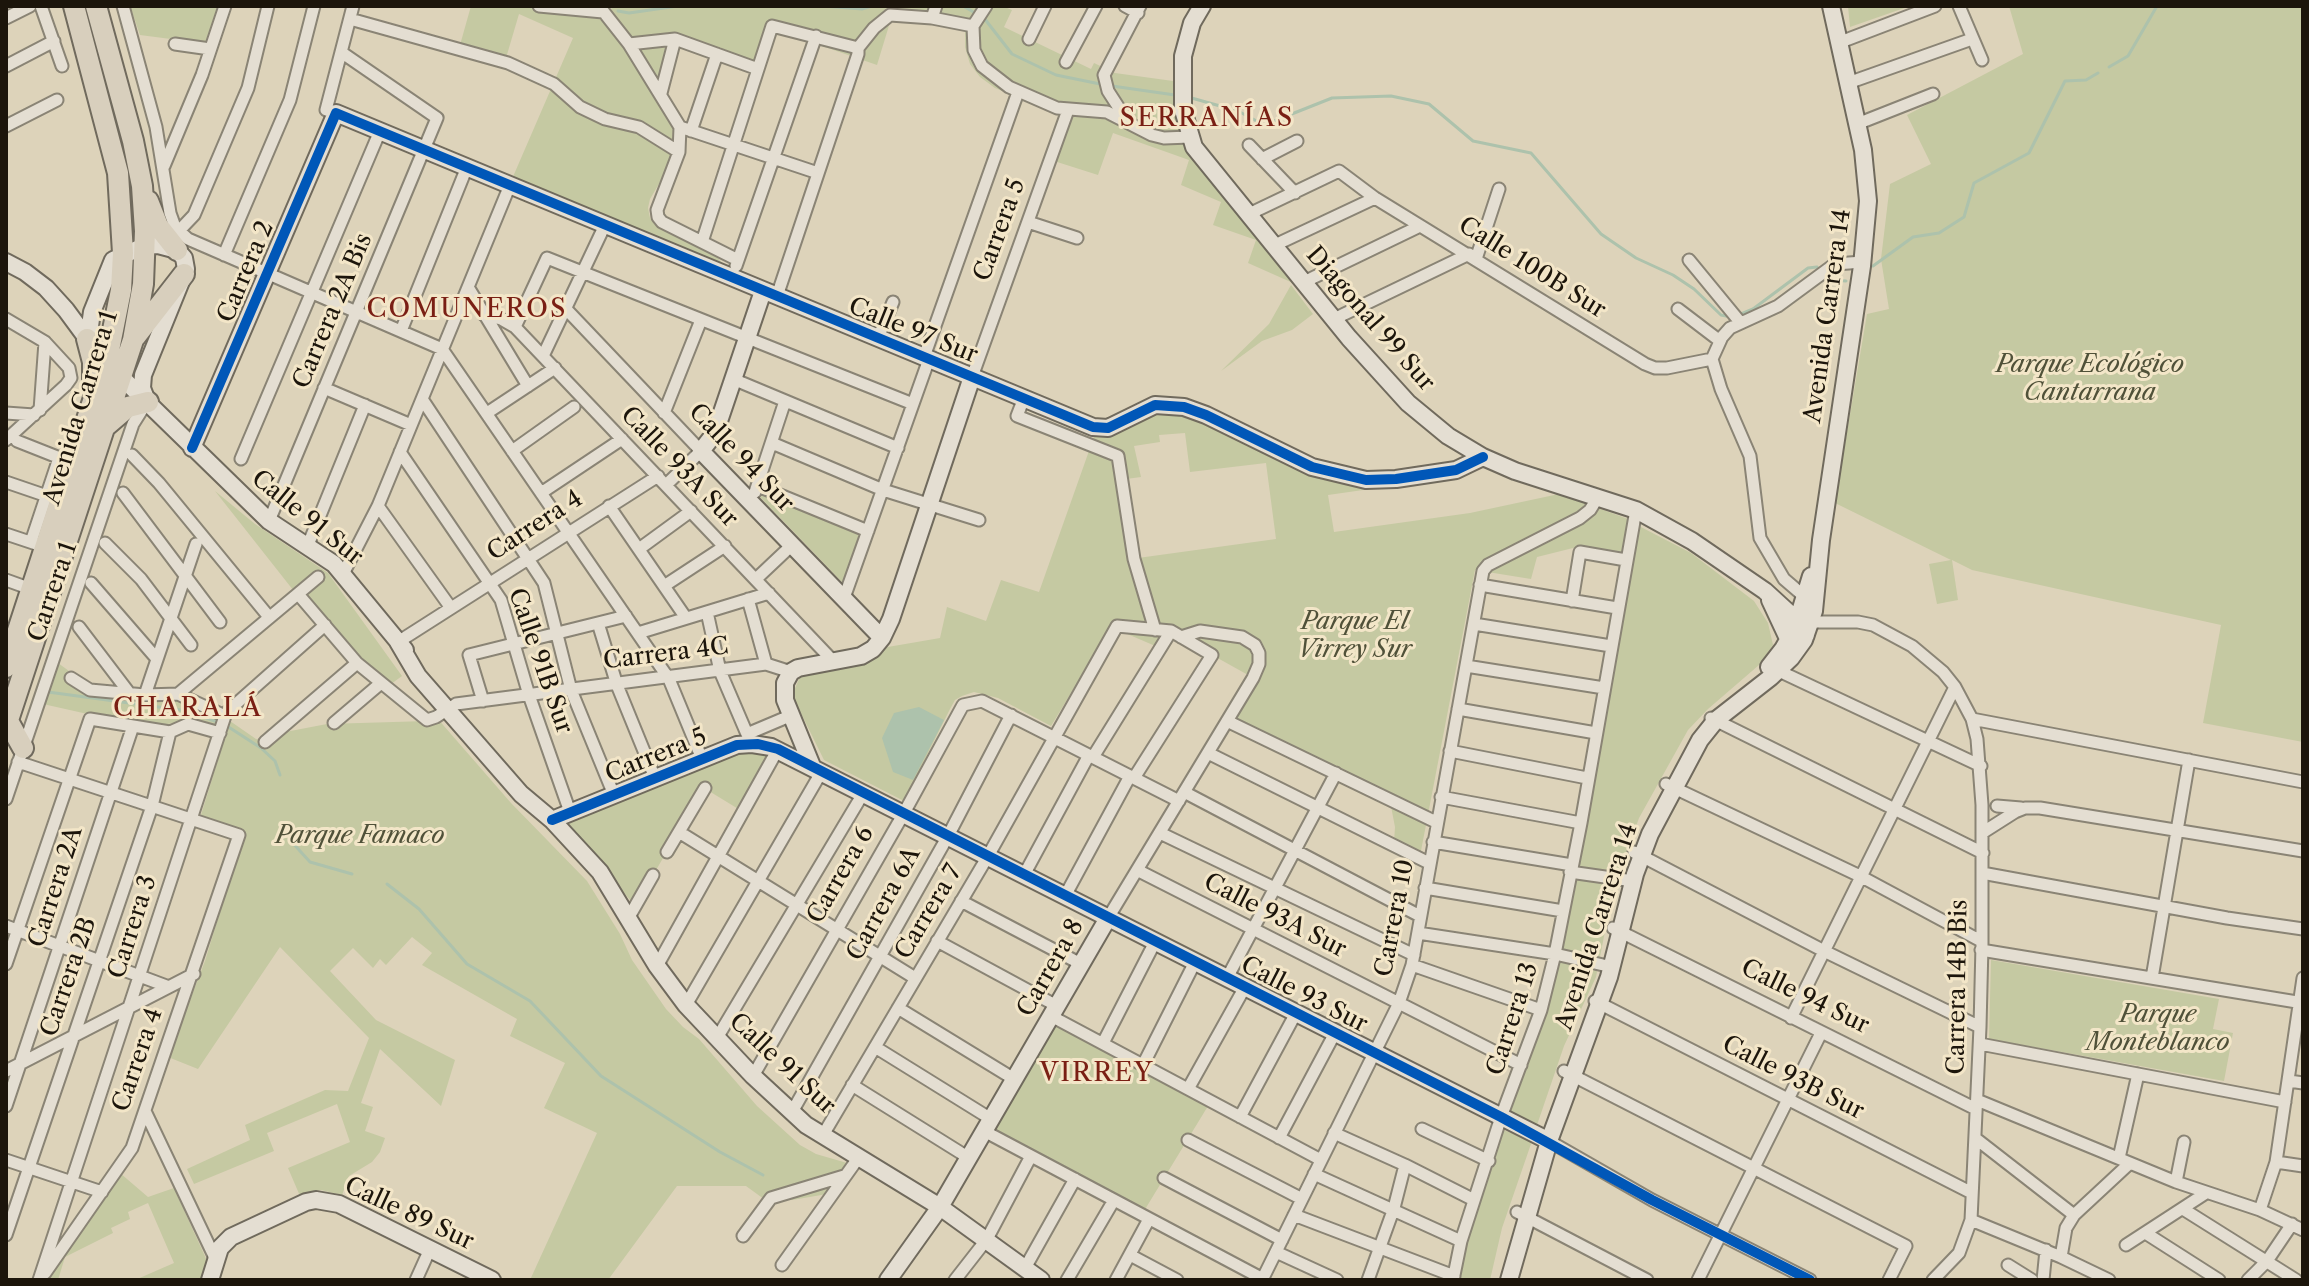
<!DOCTYPE html>
<html>
<head>
<meta charset="utf-8">
<style>
	body { margin:0 }
	#map { position:relative; width:2309px; height:1286px; overflow:hidden; background:#ddd3ba; font-family:"Libre Caslon Text",serif }
	canvas { display:block }
	.frame { position:absolute; inset:0; border:8px solid #1c150b; pointer-events:none }
</style>
</head>
<body>
<div id="map">
<canvas width="2309" height="1286"></canvas>
<div class="frame"></div>
</div>
<script>
const ctx = document.querySelector('canvas').getContext('2d');
ctx.lineJoin = 'round';
function fillPath(path, color) { ctx.fillStyle = color; ctx.fill(path, 'evenodd'); }
const shape = rows => new Path2D(rows.map(r => 'M' + r).join(''));
function stroke(path, color, width, dash) { ctx.strokeStyle = color; ctx.lineWidth = width; ctx.lineCap = dash ? 'butt' : 'round'; ctx.setLineDash(dash || []); ctx.stroke(path); }
function drawText(font, color, halo, rows, align = 'center') {
  ctx.font = font + ' "Libre Caslon Text",serif'; ctx.lineWidth = 6; ctx.setLineDash([]); ctx.textBaseline = 'middle'; ctx.strokeStyle = halo; ctx.fillStyle = color; for (const [text, x, y, turn = 0] of rows) {
    ctx.save(); ctx.translate(x, y); ctx.rotate((+turn || 0) * Math.PI / 180); ctx.textAlign = isNaN(turn) ? turn : align; if (halo) ctx.strokeText(text, 0, 0); ctx.fillText(text, 0, 0); ctx.restore();
  }
}
const green = shape([
	[130,6,222,6,209,44,140,35],
	[471,6,594,6,653,90,673,128,669,167,650,199,648,208,650,218,655,225,717,257,724,265,512,179,573,38,519,14,506,58,460,45],
	[611,6,972,6,989,14,993,6,1002,6,1012,10,1004,27,1091,69,1094,63,1115,73,1173,81,1173,106,1186,148,1295,280,1293,283,1248,263,1256,240,1213,225,1221,202,1181,185,1189,160,1113,133,1098,175,1054,161,1069,118,995,88,980,77,970,64,965,47,965,30,891,19,877,65,767,27,754,62,672,35,658,78,620,26,612,13],
	[1848,6,1910,6,1850,27],
	[2009,6,2303,6,2303,742,2203,723,2221,625,1972,570,1952,560,1958,600,1937,604,1929,564,1951,560,1835,503,1867,314,1889,309,1881,259,1890,184,1931,164,1907,115,2023,54],
	[1291,285,1313,314,1292,330,1262,341,1221,371,1269,324],
	[1160,412,1197,417,1309,471,1377,488,1328,495,1334,532,1470,513,1559,494,1631,520,1622,556,1577,547,1537,557,1531,579,1475,570,1420,856,1394,842,1395,827,1389,796,1234,720,1257,680,1171,632,1160,648,1111,627,1051,726,998,698,974,692,962,696,955,700,950,709,904,801,824,760,792,695,800,677,806,673,875,658,882,648,940,638,947,607,986,621,1001,580,1039,592,1095,434,1110,435,1120,432],
	[1185,433,1190,472,1266,463,1276,539,1138,558,1126,479,1141,477,1134,446,1160,442,1159,435],
	[215,491,255,524,328,573,402,676,387,687,297,595],
	[761,491,862,533,844,584,759,496],
	[1639,526,1691,553,1754,601,1768,623,1773,645,1759,665,1708,709,1688,730,1639,818,1613,891,1596,977,1564,1046,1537,1125,1507,1111,1555,964],
	[58,663,69,671,65,679,81,690,124,698,184,701,220,717,215,729,185,722,159,725,132,724,43,704],
	[437,718,511,803,587,881,620,934,632,960,666,1009,683,1027,699,1039,757,1106,800,1145,816,1154,847,1163,827,1194,792,1200,771,1198,768,1202,746,1186,677,1186,608,1280,530,1280,597,1133,544,1108,565,1063,510,1036,517,1019,422,965,432,953,412,937,386,965,380,959,373,968,353,948,330,971,376,1020,455,1060,441,1106,380,1049,361,1103,373,1107,365,1131,385,1138,380,1152,372,1162,349,1176,342,1195,321,1190,300,1196,288,1168,350,1142,337,1104,267,1133,274,1151,194,1184,187,1169,250,1140,245,1125,325,1090,348,1091,369,1038,280,947,198,1069,168,1057,205,961,244,833,200,818,230,721,256,739,266,741,280,733,327,724,427,721],
	[754,751,772,755,740,810,704,788,635,906,565,821,730,755],
	[1991,960,2219,999,2213,1029,2233,1033,2224,1081,1989,1039],
	[1054,1023,1208,1106,1144,1211,992,1129],
	[1501,1129,1532,1141,1502,1228,1490,1280,1457,1280,1462,1249],
	[120,1173,148,1197,174,1188,208,1263,205,1280,135,1280,174,1263,148,1203,128,1212,130,1219,111,1228,113,1233,65,1257,58,1280,45,1280]
]);
const water = shape([
	[919,707,944,720,913,780,893,772,882,738,894,713]
]);
const stream = shape([
	[823,6,862,9,872,6],
	[963,6,977,14],
	[618,11,629,13,678,6],
	[984,18,1012,54,1056,75,1105,85],
	[2109,67,2128,56,2157,6],
	[1112,86,1175,95],
	[1188,97,1238,111,1264,125,1332,98,1391,96,1429,104,1473,141,1531,153,1601,234,1636,258,1673,275,1694,289,1721,315,1731,317],
	[1873,266,1913,237,1939,233,1964,217,1974,183,2029,153,2065,81,2086,80,2098,73],
	[1825,274,1833,280,1846,281],
	[1741,314,1753,309,1808,268,1817,267],
	[48,692,188,711,220,723],
	[227,726,261,748,275,761,280,775],
	[290,840,310,862,352,874],
	[387,884,419,909,467,964,530,1001,601,1076,720,1152,763,1175]
]);
const street = shape([
	[41,6,62,66],
	[123,6,156,127,170,213,175,227,188,239,442,349,669,679,702,759],
	[539,6,603,12],
	[599,6,629,44,680,127,679,152,657,210,658,217,662,222,738,260],
	[986,6,973,26,974,50,982,66,1009,87,1057,108,1107,112,1152,135,1164,138,1190,137],
	[1125,6,1138,13],
	[1959,6,1982,60],
	[6,18,30,6],
	[932,18,936,6],
	[350,19,508,63,554,84,580,107,605,119,639,127,679,152],
	[1029,39,1045,6],
	[1838,43,1935,6],
	[175,44,210,49],
	[629,44,675,39,758,69],
	[858,48,874,28,890,15,932,18,973,26],
	[1066,62,1096,6],
	[6,66,54,41],
	[1848,83,1972,39],
	[661,93,675,39],
	[326,110,353,6],
	[1128,122,1108,91,1104,75,1140,6],
	[1857,124,1933,94],
	[6,126,57,100],
	[680,127,818,173],
	[691,131,717,54],
	[1249,145,1295,193],
	[1262,159,1297,141],
	[164,166,202,75,225,6],
	[1249,214,1339,171,1375,198,1645,364,1655,368,1667,368,1712,359],
	[1028,222,1077,238],
	[175,235,194,215,248,88,268,6],
	[702,242,772,26,858,48,858,54,777,296],
	[1275,245,1375,198],
	[224,255,290,100,314,6],
	[1476,259,1499,189],
	[1689,260,1740,322],
	[736,266,816,36],
	[1304,282,1420,226],
	[468,287,528,386],
	[566,309,701,451,666,485],
	[1678,309,1720,341],
	[484,315,501,319,515,327,834,662],
	[6,319,45,342,69,368,71,378,66,385,6,440],
	[1334,319,1469,254],
	[515,327,547,258,913,404],
	[401,331,467,167],
	[878,338,893,302],
	[543,356,605,225],
	[924,357,1018,92],
	[972,377,1068,110],
	[733,379,898,448],
	[324,388,411,425],
	[1024,398,1017,416,1118,456,1134,559,1155,630],
	[422,399,544,583,571,690,614,795],
	[40,410,45,342],
	[6,413,34,415],
	[487,413,555,368],
	[664,413,701,320],
	[17,441,60,458],
	[772,443,883,490,979,520],
	[512,451,574,407],
	[400,452,501,600,529,695,570,812],
	[132,455,159,483,269,617],
	[241,459,380,131],
	[6,482,47,496],
	[758,486,868,531],
	[755,492,785,401],
	[123,493,220,622],
	[541,493,622,439],
	[378,506,451,608],
	[609,506,686,618],
	[269,521,437,118,341,52],
	[6,534,36,544],
	[31,542,59,458],
	[105,543,141,579,191,645],
	[308,545,365,405],
	[639,549,691,511],
	[343,574,378,506,510,185],
	[756,579,792,545],
	[6,580,31,589],
	[91,583,157,659],
	[1480,585,1617,608],
	[664,586,725,546],
	[298,594,357,663,427,720,436,717,456,704,766,664,791,672],
	[1805,597,1784,579,1760,538,1750,456,1721,389,1712,359,1722,337,1730,328,1778,306,1835,264,1863,262],
	[844,598,929,359],
	[748,599,766,664],
	[1572,601,1580,552,1626,560],
	[707,612,720,671,747,734,792,715],
	[1811,622,1858,622,1873,625,1912,646,1943,672,1955,687,1972,719,1977,739,1982,805,1982,945,1980,1027,1971,1220,1959,1253,1933,1280],
	[598,623,617,685,655,778],
	[1474,624,1611,646],
	[79,627,130,694],
	[638,633,769,593],
	[398,642,658,476],
	[1466,666,1604,688],
	[1779,671,1981,766],
	[71,678,90,690,145,695,178,694,225,716],
	[178,694,318,577],
	[145,695,196,544],
	[483,701,469,655,626,616],
	[1458,709,1596,733],
	[1711,718,1983,853],
	[1972,719,2303,782],
	[1227,721,1436,822],
	[334,723,381,683],
	[265,742,357,663],
	[1450,751,1587,778],
	[1208,753,1429,863],
	[1093,757,1171,631],
	[18,762,239,835,132,1148,45,1273],
	[1666,784,1860,876,1981,941],
	[1184,792,1420,916],
	[1441,797,1581,823],
	[6,799,133,424,145,405],
	[1997,806,2021,808],
	[679,832,915,978],
	[1160,833,1414,955],
	[1982,833,2015,812,2025,808,2040,808,2303,851],
	[1433,842,1572,865],
	[667,852,705,788],
	[1634,852,1824,951,1980,1027],
	[1137,870,1521,1065],
	[1570,872,1633,881],
	[1982,873,2227,918,2303,929],
	[1024,875,1089,755],
	[1425,888,1563,911],
	[1065,896,1130,776],
	[961,901,1081,964],
	[629,917,653,875],
	[1108,918,1253,678,1259,664,1259,653,1255,645,1242,637,1200,631,1181,637],
	[6,926,169,987],
	[1613,928,1976,1109],
	[1418,933,1555,954,1612,967],
	[937,941,1057,1006],
	[1981,950,2303,1003],
	[6,964,90,719,170,732,188,724,220,733],
	[1412,965,1541,1010],
	[657,966,778,749],
	[1227,978,1336,773],
	[2152,978,2189,760],
	[1595,1001,1972,1193],
	[686,1005,822,771],
	[898,1008,1014,1079],
	[1051,1016,1321,1160],
	[1791,1018,1955,687],
	[717,1038,864,792],
	[1103,1043,1155,942],
	[1980,1044,2285,1102],
	[875,1047,991,1119],
	[1143,1065,1195,962],
	[6,1071,194,974],
	[1564,1071,1906,1246,1889,1280],
	[753,1076,904,813,963,705,982,701,1179,801],
	[2289,1081,2303,1083],
	[852,1085,969,1158],
	[1188,1089,1245,987],
	[1977,1100,2176,1182,2260,1210,2303,1230],
	[6,1106,133,726],
	[145,1111,215,1258],
	[792,1112,948,836,1011,715],
	[1240,1117,1296,1013],
	[1422,1129,1489,1161],
	[984,1131,1263,1279],
	[1334,1133,1405,1165,1474,1200],
	[823,1135,988,856,1117,626,1171,631,1212,655,1134,778],
	[1279,1138,1335,1033],
	[1975,1138,2074,1215],
	[1188,1140,1302,1199],
	[1549,1141,1652,1200,1810,1280],
	[2119,1158,2138,1074],
	[6,1160,102,1192],
	[2276,1162,2303,1166],
	[1314,1174,1461,1241],
	[1164,1178,1282,1240],
	[2176,1182,2184,1142],
	[2183,1209,2296,1280],
	[2260,1210,2276,1162,2303,978],
	[1517,1212,1647,1280],
	[1294,1215,1454,1276],
	[1971,1220,2061,1257,2109,1280],
	[2147,1234,2219,1280],
	[6,1235,152,806,170,732],
	[743,1236,771,1198,844,1176],
	[2126,1245,2206,1193],
	[1276,1252,1337,1280],
	[1130,1255,1177,1280],
	[2061,1257,2066,1228,2074,1215,2130,1163],
	[782,1265,859,1157],
	[2008,1265,2032,1280],
	[1025,1268,1075,1179],
	[39,1280,225,716,228,711,325,625],
	[416,1280,430,1249],
	[955,1280,987,1239,1031,1156],
	[1067,1280,1114,1200],
	[1116,1280,1149,1219],
	[1262,1280,1399,1003,1412,965,1483,571,1488,565,1580,518,1590,510,1598,497],
	[1368,1280,1394,1208,1405,1165],
	[1453,1280,1461,1241,1501,1117,1541,1010,1555,954,1581,823,1636,510],
	[1698,1280,1821,1033],
	[2043,1280,2046,1250],
	[2248,1280,2267,1261,2292,1224]
]);
const secondary = shape([
	[1202,6,1192,23,1183,56,1183,110,1194,147,1349,338,1408,403,1448,436,1483,457,1515,471,1636,510,1692,541,1765,591,1789,613,1806,635],
	[6,262,25,272,46,288,66,310,94,348],
	[763,291,715,433,701,451,882,638],
	[93,344,90,326,92,312,113,260,144,246,158,245,177,250,184,258,186,269,143,375,142,388,147,401],
	[115,371,269,521,334,564,405,650],
	[192,448,336,113,1093,427,1108,428,1155,405,1184,407,1206,415,1312,467,1366,480,1396,479,1456,470,1483,457],
	[1770,600,1792,647],
	[398,642,418,676,521,794,552,820,600,872,657,966,686,1005,753,1076,806,1125,940,1207,1041,1280],
	[1769,667,1783,649,1795,628,1811,576],
	[812,766,785,700,785,683,791,672,798,668,861,656,873,649,882,638,891,619,972,377],
	[552,820,737,745,752,744,771,747,1549,1141],
	[210,1280,220,1248,231,1237,306,1202,316,1200,339,1204,492,1280],
	[888,1280,940,1207,1108,918],
	[1509,1280,1549,1141,1609,977,1635,874,1650,834,1700,740,1716,720,1771,677,1791,658,1804,640,1814,611,1821,540,1862,266,1868,201,1863,150,1831,6]
]);
const highway = shape([
	[148,201,158,226,177,250],
	[135,337,184,274],
	[87,339,93,362,93,383],
	[107,425,128,407,148,402],
	[6,667,108,355,121,290,123,253,118,173,74,6],
	[8,721,23,748],
	[6,726,133,340,143,284,145,231,142,186,133,141,96,6]
]);
const cycleway = shape([
	[192,448,336,113,1093,427,1108,428,1155,405,1184,407,1206,415,1312,467,1366,480,1396,479,1456,470,1483,457],
	[552,820,737,745,758,744,778,749,1501,1117,1652,1200,1810,1280]
]);
const streetNames = [
	["Carrera 5",1000,230,-70],
	["Calle 100B Sur",1532,268,32],
	["Carrera 2",246,272,-67],
	["Carrera 2A Bis",333,311,-67],
	["Avenida Carrera 14",1828,316,-82],
	["Diagonal 99 Sur",1370,319,49],
	["Calle 97 Sur",913,331,22],
	["Avenida Carrera 1",81,408,-73],
	["Calle 94 Sur",741,458,46],
	["Calle 93A Sur",679,467,46],
	["Calle 91 Sur",307,518,39],
	["Carrera 4",535,526,-33],
	["Carrera 1",53,592,-71],
	["Carrera 4C",666,654,-7],
	["Calle 91B Sur",540,661,71],
	["Carrera 5",656,756,-22],
	["Carrera 6",841,875,-60],
	["Carrera 2A",56,887,-72],
	["Carrera 6A",884,904,-61],
	["Carrera 7",929,912,-59],
	["Calle 93A Sur",1275,916,27],
	["Carrera 10",1395,918,-79],
	["Carrera 3",133,927,-72],
	["Avenida Carrera 14",1597,927,-72],
	["Carrera 8",1051,968,-60],
	["Carrera 2B",69,977,-71],
	["Carrera 14B Bis",1958,987,-89],
	["Calle 93 Sur",1304,995,27],
	["Calle 94 Sur",1805,997,26],
	["Carrera 13",1513,1019,-72],
	["Carrera 4",138,1060,-71],
	["Calle 91 Sur",782,1064,43],
	["Calle 93B Sur",1793,1078,27],
	["Calle 89 Sur",409,1214,25]
];
const parkNames = [
	["Parque Ecológico",2090,365],
	["Cantarrana",2090,393],
	["Parque El",1355,622],
	["Virrey Sur",1355,650],
	["Parque Famaco",360,836],
	["Parque",2158,1015],
	["Monteblanco",2158,1043]
];
const neighbourhoodNames = [
	["SERRANÍAS",1207,118],
	["COMUNEROS",467,309],
	["CHARALÁ",188,708],
	["VIRREY",1097,1073]
];
fillPath(green, '#c5c9a2');
fillPath(water, '#adc2ac');
stroke(stream, '#adc2ac', 3);
stroke(street, '#8a8475', 15);
stroke(secondary, '#706a5d', 20);
stroke(highway, '#706a5d', 24);
stroke(street, '#e4ded2', 11);
stroke(secondary, '#e4ded2', 16);
stroke(highway, '#d8cfbd', 20);
stroke(cycleway, '#0057b8', 10);
drawText('24px', '#1c150b', '#f3e6c8', streetNames);
drawText('italic 24px', '#505139', '#f3e6c8', parkNames);
ctx.letterSpacing = '2px';
drawText('26px', '#7a1f14', '#f3e6c8', neighbourhoodNames);
ctx.letterSpacing = '0px';
</script>
</body>
</html>
